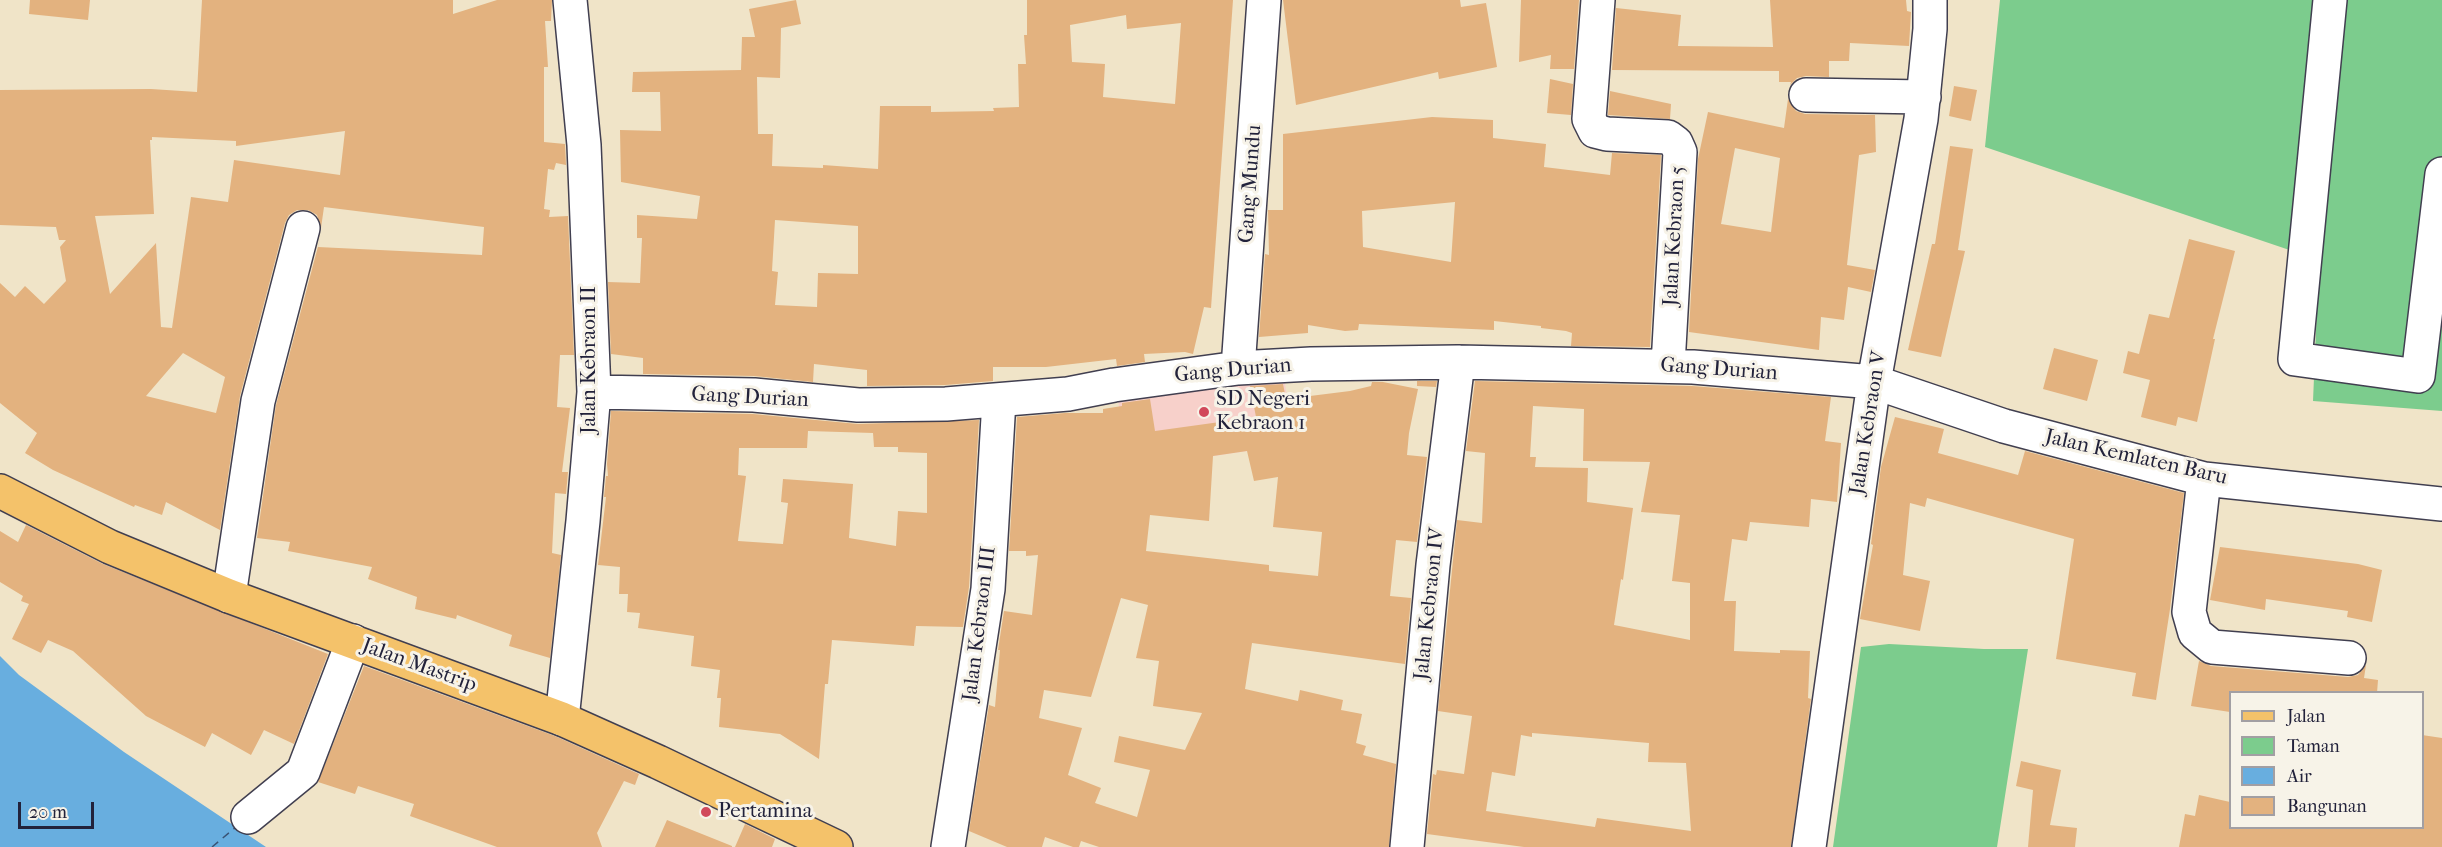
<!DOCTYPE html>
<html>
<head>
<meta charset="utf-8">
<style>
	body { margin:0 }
	#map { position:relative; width:2442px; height:847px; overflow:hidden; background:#f0e4c8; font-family:"IM FELL French Canon",serif }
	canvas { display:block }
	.legend { position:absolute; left:2229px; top:691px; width:195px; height:138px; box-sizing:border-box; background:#f7f3e8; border:2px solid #a29fa3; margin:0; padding:8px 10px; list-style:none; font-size:18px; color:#22223b }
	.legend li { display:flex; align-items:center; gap:12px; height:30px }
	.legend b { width:30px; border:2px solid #a29fa3 }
	.scale { position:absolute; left:18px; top:802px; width:76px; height:27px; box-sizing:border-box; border:3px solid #22223b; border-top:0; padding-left:8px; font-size:18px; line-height:21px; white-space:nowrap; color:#22223b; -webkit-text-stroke:4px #f7f3e8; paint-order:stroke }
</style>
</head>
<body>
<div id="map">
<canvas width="2442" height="847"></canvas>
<ul class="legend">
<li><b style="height:8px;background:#f4c26a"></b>Jalan</li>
<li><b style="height:16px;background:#7ccc8d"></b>Taman</li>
<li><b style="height:16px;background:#68aedf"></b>Air</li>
<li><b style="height:16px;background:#e3b27f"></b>Bangunan</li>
</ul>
<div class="scale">20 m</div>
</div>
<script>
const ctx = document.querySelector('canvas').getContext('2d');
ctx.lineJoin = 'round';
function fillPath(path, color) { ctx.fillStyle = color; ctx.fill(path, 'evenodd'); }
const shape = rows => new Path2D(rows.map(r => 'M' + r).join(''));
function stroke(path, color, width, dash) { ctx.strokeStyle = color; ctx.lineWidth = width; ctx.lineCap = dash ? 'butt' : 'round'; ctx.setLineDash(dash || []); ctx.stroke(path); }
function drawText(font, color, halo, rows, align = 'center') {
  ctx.font = font + ' "IM FELL French Canon",serif'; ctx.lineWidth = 6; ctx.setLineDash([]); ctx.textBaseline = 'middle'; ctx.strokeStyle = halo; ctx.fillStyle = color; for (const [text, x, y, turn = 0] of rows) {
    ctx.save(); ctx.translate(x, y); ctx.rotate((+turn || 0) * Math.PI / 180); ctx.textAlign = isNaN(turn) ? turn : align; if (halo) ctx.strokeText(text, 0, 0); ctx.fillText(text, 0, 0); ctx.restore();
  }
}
const built = shape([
	[1281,357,1294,444,1128,469,1115,379]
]);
const green = shape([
	[2000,0,2442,0,2442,411,2313,401,2319,260,1985,147],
	[1889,644,1984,649,2028,649,1997,847,1833,847,1861,647]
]);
const water = shape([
	[0,656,19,675,124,752,266,847,0,847]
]);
const ferry = shape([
	[212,847,236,827]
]);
const building = shape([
	[30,0,90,0,88,20,29,14],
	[202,0,453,0,453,14,497,0,552,0,551,21,545,21,548,67,544,67,544,142,565,144,566,165,556,163,554,170,548,169,544,209,550,210,549,217,568,216,574,355,560,355,557,407,570,408,562,472,568,472,566,494,555,493,552,553,561,555,550,658,509,646,512,635,457,615,456,619,415,609,417,597,368,579,372,567,288,551,290,542,257,538,276,405,320,239,318,247,482,255,484,227,324,207,321,228,317,215,308,210,297,210,289,215,285,223,240,396,220,530,166,502,162,515,135,505,134,507,53,470,25,453,37,433,0,403,0,283,15,297,25,286,44,304,66,281,60,247,66,240,59,240,56,227,0,225,0,90,151,89,197,92],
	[345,131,340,175,234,160,228,202,191,197,172,328,161,327,156,243,110,294,95,216,154,214,150,140,152,140,152,137,236,141,236,146],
	[183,353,225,377,216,413,146,396],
	[796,0,801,24,781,28,780,78,757,77,758,134,773,134,772,166,823,168,823,165,878,169,880,106,931,106,931,112,994,111,993,108,1019,107,1018,64,1026,64,1024,35,1027,35,1027,0,1233,0,1211,308,1204,307,1193,354,1185,352,1144,354,1145,362,1117,366,1116,359,1046,367,993,367,993,381,945,385,867,386,867,370,814,364,813,382,754,376,643,374,643,358,611,354,608,282,640,283,642,238,637,238,637,215,697,219,700,196,621,182,620,130,661,131,660,92,632,92,633,72,741,70,742,37,755,37,749,9],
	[1126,15,1127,29,1181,23,1175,104,1103,97,1105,64,1072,62,1070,25],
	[775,220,858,226,858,274,818,273,817,307,775,305,778,272,772,271],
	[1283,0,1460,0,1461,7,1486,3,1497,67,1439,79,1438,72,1296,105],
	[1521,0,1579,0,1574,69,1550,69,1551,55,1519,62],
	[1770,0,1906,0,1907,11,1911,12,1909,46,1850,43,1849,61,1829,61,1829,77,1806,76,1797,78,1790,85,1791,82,1779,82,1779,71,1612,70,1616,8,1681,15,1678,46,1773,47],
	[1550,79,1573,84,1571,115,1547,113],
	[1954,86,1977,90,1971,121,1949,116],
	[1610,91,1671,104,1670,119,1608,115],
	[1788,99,1796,111,1805,114,1875,115,1876,152,1859,155,1847,265,1875,270,1871,292,1848,287,1844,320,1821,317,1819,350,1689,332,1698,159,1708,112,1784,128],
	[1735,148,1780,158,1771,232,1721,224],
	[1432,117,1493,120,1493,138,1546,144,1544,167,1610,175,1612,153,1661,155,1650,347,1571,346,1572,333,1566,331,1541,328,1541,326,1494,321,1494,330,1359,324,1358,330,1345,331,1308,325,1308,333,1259,337,1265,254,1269,255,1268,210,1283,210,1283,134],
	[1455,202,1451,262,1363,247,1362,211],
	[1950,146,1973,149,1958,250,1965,251,1941,357,1908,350,1932,244,1935,244],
	[2189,239,2235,251,2213,339,2215,339,2197,422,2178,417,2176,426,2141,417,2150,380,2123,373,2128,351,2139,354,2149,314,2169,318],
	[2054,348,2098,360,2087,401,2043,389],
	[1417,381,1437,381,1436,387,1417,386],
	[1475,381,1692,386,1831,397,1825,441,1841,443,1837,502,1811,499,1809,527,1750,522,1747,541,1732,539,1724,601,1736,601,1734,651,1780,653,1780,650,1810,651,1808,698,1811,699,1791,847,1524,847,1427,834,1433,774,1436,775,1437,770,1464,774,1472,716,1438,711,1457,520,1482,523,1485,453,1466,451],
	[1533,406,1584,409,1583,461,1650,462,1641,512,1680,515,1672,581,1690,583,1690,640,1614,625,1621,579,1623,580,1633,508,1587,502,1588,468,1535,467,1536,457,1530,457],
	[1532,733,1649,743,1648,762,1686,763,1691,831,1597,818,1595,827,1486,811,1492,772,1515,776,1521,735,1532,737],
	[1372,382,1383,382,1418,389,1409,433,1407,455,1427,457,1417,542,1396,540,1390,596,1411,598,1405,664,1252,643,1245,689,1298,701,1300,690,1343,700,1341,710,1362,714,1356,743,1366,746,1363,755,1396,764,1389,847,1099,847,1081,841,1079,847,1073,847,1045,837,1042,847,1007,847,969,831,989,705,995,707,1000,650,998,650,1004,611,1032,615,1038,555,1026,556,1026,551,1009,551,1017,417,1065,413,1103,413,1103,409,1122,406,1122,403,1150,399,1155,431,1256,417,1250,386,1283,384,1286,399,1350,391,1371,386],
	[1247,451,1254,481,1278,477,1273,527,1322,532,1318,576,1269,571,1269,565,1146,551,1150,515,1209,521,1213,456],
	[1121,598,1148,605,1136,658,1159,661,1153,706,1202,713,1185,750,1119,736,1114,762,1150,770,1137,817,1095,803,1101,788,1068,775,1082,728,1039,718,1044,690,1091,697],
	[611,411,753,414,858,424,979,420,969,587,963,627,916,626,914,646,832,640,828,684,825,684,819,759,780,734,719,727,721,698,717,698,720,670,691,666,694,636,638,628,640,613,627,612,628,594,619,594,620,567,598,565,606,497,604,497,606,476,608,476,607,464],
	[808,431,873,433,874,447,898,447,898,452,927,453,927,513,898,511,896,546,849,538,853,484,783,479,781,502,788,503,783,544,738,541,746,476,738,475,739,448,807,448],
	[1895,417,1944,429,1938,453,2018,475,2025,451,2184,493,2170,609,2156,700,2132,696,2136,673,2056,659,2074,539,1927,498,1925,507,1910,503,1903,575,1930,581,1920,631,1860,619,1873,545,1871,544,1881,467],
	[26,525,103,564,328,654,294,744,264,730,251,755,212,733,205,747,146,716,73,651,48,640,41,653,12,639,29,604,21,601,23,596,0,582,0,531,18,542],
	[2220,547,2358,564,2382,570,2372,622,2347,617,2348,611,2266,599,2265,610,2210,600],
	[2199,661,2211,666,2348,677,2358,675,2366,665,2364,678,2378,680,2377,693,2230,693,2230,712,2191,706],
	[364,666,555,736,639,774,635,785,624,781,597,833,602,847,497,847,410,816,414,804,358,786,355,794,318,782],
	[2422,735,2442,738,2442,847,2179,847,2185,814,2195,816,2199,795,2230,802,2230,828,2422,828],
	[2021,761,2061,770,2050,825,2077,828,2075,847,2028,847,2033,790,2016,786],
	[667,820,732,846,732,847,655,847],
	[745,824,775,839,772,847,735,847]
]);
const minor = shape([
	[1598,0,1589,119,1595,131,1607,134,1668,137,1676,143,1680,152,1668,365],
	[2330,0,2295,359,2418,376,2442,174],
	[1806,95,1924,97],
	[1238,368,1264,0],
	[594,392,754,395,858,405,946,404,1068,394,1114,385,1238,368,1311,364,1458,362,1693,367,1874,382,2004,426,2204,479,2442,504],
	[2204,479,2189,612,2195,633,2212,647,2349,658],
	[229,596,258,401,303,228],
	[562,719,583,521,594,392,584,145,570,0],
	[248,817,303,772,353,641],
	[948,847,988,589,999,400],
	[1407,847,1433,565,1458,362],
	[1809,847,1874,382,1921,119,1930,29,1930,0]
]);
const major = shape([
	[0,491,110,547,229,596,562,719,658,762,836,847]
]);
const markers = [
	[1204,412,6,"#d1495b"],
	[706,812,6,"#d1495b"]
];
const streetNames = [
	["Gang Mundu",1251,184,-86],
	["Jalan Kebraon 5",1675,236,-87],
	["Jalan Kebraon II",590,360,-90],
	["Gang Durian",1719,370,4],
	["Gang Durian",1233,371,-5],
	["Gang Durian",750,398,3],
	["Jalan Kebraon V",1869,423,-81],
	["Jalan Kemlaten Baru",2136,458,13],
	["Jalan Kebraon IV",1430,604,-84],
	["Jalan Kebraon III",980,624,-83],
	["Jalan Mastrip",419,666,20]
];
const poiNames = [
	["SD Negeri",1216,400],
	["Kebraon 1",1216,424],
	["Pertamina",718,812]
];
fillPath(built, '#f7d0ca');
fillPath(green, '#7ccc8d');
fillPath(water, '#68aedf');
stroke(ferry, '#3a5374', 1.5, [8, 6]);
fillPath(building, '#e3b27f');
stroke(minor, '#413f50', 36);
stroke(major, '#413f50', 36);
stroke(minor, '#fff', 33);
stroke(major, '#f4c26a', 33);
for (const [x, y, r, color] of markers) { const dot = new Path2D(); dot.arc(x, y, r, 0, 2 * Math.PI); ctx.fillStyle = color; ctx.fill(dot); stroke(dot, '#f7f3e8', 2); }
drawText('21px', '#22223b', '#f7f3e8', streetNames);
drawText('21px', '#22223b', '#f7f3e8', poiNames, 'left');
</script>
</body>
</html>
